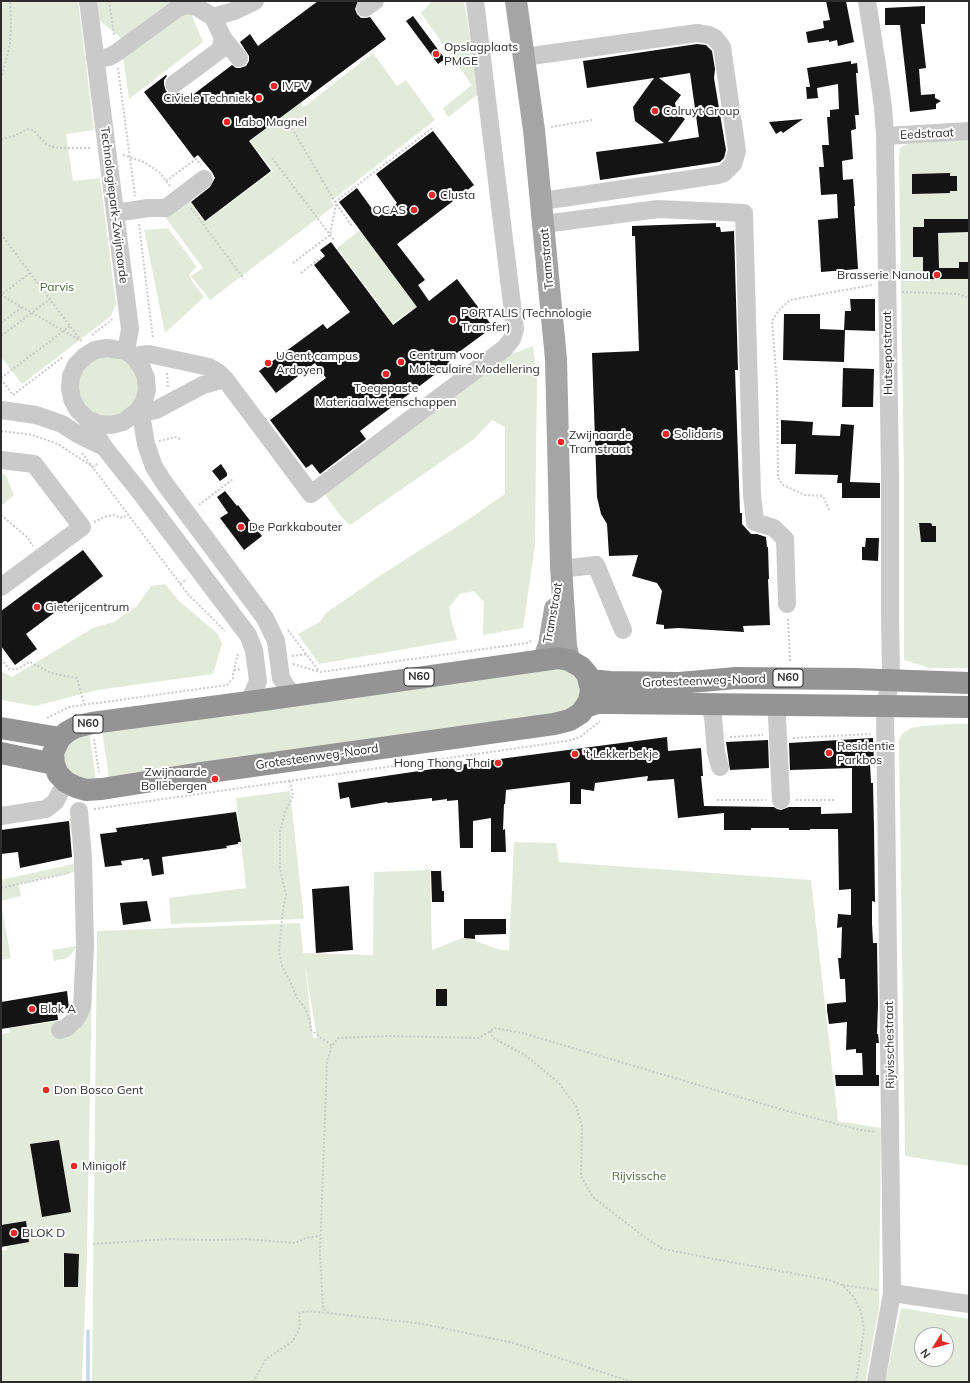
<!DOCTYPE html>
<html>
<head>
<meta charset="utf-8">
<style>
	body { margin:0 }
	#map { position:relative; width:970px; height:1383px; overflow:hidden; background:#fff; font-family:Mulish,sans-serif }
	canvas { display:block }
	.frame { position:absolute; inset:0; border:2px solid #2d2d2d; pointer-events:none }
	.north { position:absolute; left:914px; top:1327px; width:40px; height:40px; box-sizing:border-box; background:#fff; border:1px solid #ababab; border-radius:50%; rotate:233deg; font-size:11px; font-weight:700; line-height:16px; text-align:center; color:#2d2d2d }
	.north::after { content:''; display:block; margin:auto; width:14px; height:18px; background:#ec2826; clip-path:polygon(50% 0,100% 100%,50% 72%,0 100%) }
</style>
</head>
<body>
<div id="map">
<canvas width="970" height="1383"></canvas>
<div class="frame"></div>
<div class="north">N</div>
</div>
<script>
const ctx = document.querySelector('canvas').getContext('2d');
ctx.lineJoin = 'round';
function fillPath(path, color) { ctx.fillStyle = color; ctx.fill(path, 'evenodd'); }
const shape = rows => new Path2D(rows.map(r => 'M' + r).join(''));
function stroke(path, color, width, dash) { ctx.strokeStyle = color; ctx.lineWidth = width; ctx.lineCap = dash ? 'butt' : 'round'; ctx.setLineDash(dash || []); ctx.stroke(path); }
function drawText(font, color, halo, rows, align = 'center') {
  ctx.font = font + ' Mulish,sans-serif'; ctx.lineWidth = 4; ctx.setLineDash([]); ctx.textBaseline = 'middle'; ctx.strokeStyle = halo; ctx.fillStyle = color; for (const [text, x, y, turn = 0] of rows) {
    ctx.save(); ctx.translate(x, y); ctx.rotate((+turn || 0) * Math.PI / 180); ctx.textAlign = isNaN(turn) ? turn : align; if (halo) ctx.strokeText(text, 0, 0); ctx.fillText(text, 0, 0); ctx.restore();
  }
}
const green = shape([
	[6,1,78,1,94,130,66,134,73,181,100,178,116,304,111,316,22,384,1,357,1,5],
	[96,1,193,1,193,18,203,42,129,99,120,37,99,20],
	[432,1,464,1,480,93,448,117,443,108,472,85,421,13],
	[373,53,397,86,406,80,435,120,331,201,334,206,210,300,191,276,203,268,165,217,188,199,205,222,273,171,250,141,301,102,304,107],
	[969,140,969,668,930,668,904,660,904,476,899,159,900,148,910,143],
	[168,228,197,267,189,274,192,281,204,297,165,333,144,230],
	[360,230,407,293,424,304,413,312,411,310,380,334,371,322,384,311,337,248],
	[533,346,537,379,535,545,523,628,483,635,484,602,474,591,460,594,449,607,451,618,457,640,319,664,298,634,320,622,326,613,381,575,469,519,505,494,505,427,492,420,474,439,350,525,342,518,326,496,327,490,507,356],
	[99,356,120,357,135,369,140,389,131,407,113,417,103,417,93,413,85,407,79,398,78,377,82,368],
	[1,473,6,475,14,495,1,506],
	[165,584,179,601,218,634,222,644,213,674,97,690,35,706,1,700,1,671,12,677,93,628,114,622,137,606,151,586],
	[548,667,567,668,579,680,583,693,568,713,109,779,102,729],
	[951,724,969,724,969,1166,905,1156,899,740,903,733,911,728,922,726],
	[89,731,96,781,80,780,67,768,63,754,69,740],
	[290,791,304,919,171,924,169,898,246,888,236,798],
	[74,817,79,871,19,884,21,896,1,901,1,880,73,864,75,858,69,819],
	[514,842,556,843,559,862,811,880,838,1121,881,1128,879,1308,865,1382,92,1382,97,931,300,923,303,953,373,955,374,872,430,870,432,950,465,937,500,950,508,950,509,952],
	[305,965,317,1038,313,1038],
	[1,903,11,958,1,960],
	[93,927,87,1253,82,1382,1,1382,1,1251,7,1250,6,1246,29,1242,26,1221,1,1225,1,1034,10,1033,9,1028,58,1021,60,1030,72,1033],
	[59,1140,70,1212,42,1216,30,1145],
	[64,1253,79,1253,78,1287,63,1287],
	[77,946,71,955,67,958,54,961,52,950],
	[901,1308,969,1319,969,1382,885,1382],
	[922,1335,946,1335,946,1359,922,1359]
]);
const stream = shape([
	[88,1382,88,1331]
]);
const building = shape([
	[318,1,358,1,355,9,357,14,361,18,366,18,370,17,386,39,249,141,271,171,205,221,191,202,210,187,215,178,212,172,198,155,194,158,144,92,166,75,167,76,164,80,164,85,166,91,170,94,175,94,180,93,186,100,232,65,236,68,240,68,246,66,249,61,249,56,240,42,250,34,258,46],
	[826,1,846,1,854,42,838,46,837,40,829,42,829,40,808,43,806,32,824,28,823,21,830,20],
	[925,6,925,24,921,24,926,68,919,69,921,95,935,94,935,98,941,101,936,104,936,109,910,112,900,25,885,25,885,8],
	[413,16,445,59,438,64,406,21],
	[697,44,706,45,712,51,715,69,714,78,726,150,724,158,720,162,600,180,596,152,664,143,635,121,633,107,654,78,587,88,583,61],
	[690,73,699,137,668,142,685,119,677,113,675,103,681,95,659,78],
	[851,61,851,64,857,63,858,73,856,73,859,115,855,115,856,129,852,130,851,131,853,159,842,161,843,180,853,179,855,206,854,206,858,269,821,272,818,220,838,218,837,194,821,195,819,167,824,167,822,145,829,145,827,117,830,117,830,110,839,109,838,84,817,88,818,98,807,99,806,87,810,87,807,68],
	[803,119,783,133,781,131,776,134,769,122],
	[433,131,474,185,397,244,425,280,418,285,429,301,457,279,493,327,448,360,450,363,360,431,366,439,320,474,312,464,306,468,270,420,326,378,315,363,276,393,259,371,323,324,327,329,350,312,314,265,325,256,320,250,331,242,393,325,417,307,339,202,357,188,378,217,397,203,376,174],
	[950,173,950,176,957,176,957,191,950,191,950,193,912,194,912,174],
	[924,219,969,219,969,232,938,233,939,268,959,268,959,262,969,262,969,279,923,279,923,257,913,257,913,227,924,227],
	[716,223,716,227,720,227,721,232,734,231,738,370,735,370,740,513,742,513,742,524,751,534,757,534,766,537,767,547,768,547,769,579,768,579,770,625,743,626,744,632,678,628,664,629,664,625,656,624,662,591,657,583,632,576,638,555,609,556,607,524,601,514,597,497,592,353,639,351,635,236,632,236,632,226],
	[850,299,875,299,875,331,845,330,844,362,783,360,784,314,820,314,820,329,844,330,845,311,851,311],
	[843,368,874,369,873,407,842,407],
	[781,420,813,422,812,435,840,436,841,424,854,425,850,482,880,483,880,498,842,498,842,483,837,483,838,475,795,474,796,444,781,444],
	[221,464,227,473,227,476,220,481,212,471],
	[225,491,237,506,238,505,262,536,244,550,220,518,228,513,217,497],
	[919,523,930,523,932,524,932,526,936,526,936,542,921,542],
	[866,538,879,538,878,561,862,560,862,547,865,547],
	[83,550,103,576,26,634,37,649,15,665,1,646,1,611],
	[667,737,668,751,701,748,703,776,701,776,704,806,774,807,777,809,781,810,789,807,821,807,821,814,852,813,852,768,790,770,789,743,873,738,874,762,870,763,871,783,873,783,874,828,875,902,872,901,872,923,873,943,877,943,878,1005,877,1034,878,1034,879,1043,876,1043,876,1075,879,1075,879,1086,836,1086,835,1075,863,1075,862,1053,856,1053,856,1049,846,1050,847,1022,829,1024,827,1010,827,1004,846,1002,845,979,840,979,838,958,841,958,842,927,837,928,838,914,851,915,851,889,839,890,838,829,810,829,810,830,789,830,789,828,751,828,751,830,724,830,724,813,678,818,674,779,647,781,648,776,595,783,594,791,581,789,581,804,570,804,570,782,506,790,505,804,504,804,503,830,505,829,506,852,491,852,491,818,473,821,473,848,460,848,458,800,447,801,447,799,432,801,432,798,388,803,387,802,351,808,349,797,340,799,338,783,507,758],
	[768,740,769,768,730,770,726,742],
	[236,812,241,842,238,842,238,844,226,846,227,848,162,857,164,874,152,876,149,859,143,860,143,858,121,861,122,865,105,867,100,834,117,832,116,828],
	[69,821,72,857,20,868,18,852,1,854,1,830],
	[431,871,441,871,442,891,444,891,444,902,432,902],
	[349,886,353,950,316,953,312,889],
	[147,901,151,921,123,925,120,903],
	[464,919,506,919,506,934,475,935,475,939,464,938],
	[436,989,447,989,447,1006,436,1006],
	[67,991,69,1008,57,1010,58,1020,1,1029,1,1002],
	[59,1140,71,1212,42,1217,30,1144],
	[26,1221,29,1242,1,1247,1,1225],
	[64,1253,79,1254,78,1287,64,1287]
]);
const path = shape([
	[109,1,114,35],
	[118,68,135,196],
	[1,79,10,44,11,25,10,1],
	[286,118,335,202,352,226],
	[551,127,592,120],
	[1,139,14,136,28,129,33,130,46,144,52,147,59,148,92,148],
	[123,155,144,162,153,168,160,173,170,186],
	[272,158,334,240],
	[166,181,196,159,201,165],
	[335,202,434,127],
	[191,208,244,279],
	[139,224,153,339],
	[1,234,82,342],
	[293,263,330,235,336,204],
	[30,273,1,295,81,341],
	[301,273,324,255],
	[902,292,958,294,969,298],
	[1,323,22,307],
	[92,335,114,318],
	[1,336,50,299],
	[167,373,168,387],
	[1,378,70,326],
	[1,379,13,395,63,357],
	[1,431,32,435,58,444,93,467,98,463],
	[159,441,176,437,180,439],
	[82,453,187,593,225,631],
	[199,505,233,479],
	[829,510,823,496,805,495,783,485,778,478,777,385,772,321,778,311,790,300,872,285],
	[1,515,27,537,33,546],
	[94,522,105,517,113,515,123,518,127,514],
	[180,584,187,579],
	[788,619,790,662],
	[288,630,319,671],
	[292,656,307,654],
	[1,659,9,669,17,669,30,662,51,673,77,678,84,704],
	[293,664,320,672,527,643,533,640],
	[234,670,241,669],
	[47,718,69,707,227,685,233,678,233,674,238,654],
	[730,737,763,735],
	[793,738,870,734],
	[94,739,99,772],
	[290,781,293,796,285,812,280,832,280,868,286,895,283,909,279,951,282,966,290,981,297,998,304,1006,309,1017,311,1030,332,1046],
	[717,800,766,800],
	[796,800,835,800],
	[94,809,567,741,580,737,600,721],
	[1,888,69,873],
	[490,1031,493,1038,525,1055,558,1082,576,1106,582,1126,581,1176,593,1197,643,1236,663,1249,709,1258,829,1280,842,1285,854,1297,861,1312,864,1329,856,1382],
	[93,1244,167,1239,214,1240,245,1239,295,1243,306,1238,320,1236],
	[843,1285,878,1290],
	[253,1382,266,1359,293,1341,300,1327,299,1313,309,1311,328,1313],
	[632,1382,514,1343,423,1324,329,1313,323,1308,320,1253,327,1061,332,1046,338,1038,388,1036,479,1038,495,1028,522,1033,780,1109,860,1130,876,1132]
]);
const minor = shape([
	[88,1,130,329,126,351],
	[867,1,876,58,883,107,885,136,890,476,890,615,891,679,885,706,892,1293,876,1382],
	[365,8,375,1],
	[223,38,239,58],
	[524,57,697,33,709,35,715,38,722,47,737,151,733,164,724,173,718,175,542,201],
	[95,59,109,57,116,53,178,8,187,5,197,7,213,17,234,11,255,1],
	[174,84,220,50,223,38,213,17],
	[885,136,969,131],
	[115,213,148,208,166,208,204,179],
	[544,224,658,209,744,213,752,494,755,522,774,528,785,539,787,604],
	[135,358,140,355,149,354,209,367,218,372,225,379,311,494,505,348,512,339,515,329,475,1],
	[1,410,36,415,62,424,79,435,104,447],
	[138,411,142,420,146,444,154,467,165,484,265,618,276,641,281,678,288,689,296,695],
	[138,411,147,412,156,410,203,385,225,379],
	[87,419,99,424,111,425,123,422,138,411,144,401,147,390,146,378,142,368,135,358,126,351,107,348,95,350,85,356,76,365,71,376,70,388,72,399,77,409,87,419,104,447,143,496,248,635,254,650,258,681,249,702],
	[1,460,34,464,82,527,1,587],
	[561,566,569,568,596,565,623,630],
	[709,704,713,717,716,752,720,767],
	[778,704,777,717,781,800],
	[1,816,46,809,55,802,66,782],
	[60,1030,66,1028,75,1020,80,1012,82,1006,85,947,83,858,79,811],
	[892,1293,969,1304]
]);
const major = shape([
	[516,1,534,130,556,359,561,566,566,646,569,660],
	[543,660,549,645,555,609]
]);
const highway = shape([
	[558,658,569,660,581,667,587,674,591,689,589,701,581,713,570,720,554,724,202,773,102,789,86,790,76,787,66,782,58,774,54,764,53,753,56,746,60,738,67,732,76,727,92,723,249,702,558,658],
	[589,680,610,682,679,683,736,678,854,679,969,683],
	[586,707,597,703,609,703,969,707],
	[1,728,60,738],
	[1,753,54,764]
]);
const markers = [
	[436,54,4,"#ec2826"],
	[274,86,4,"#ec2826"],
	[259,98,4,"#ec2826"],
	[655,111,4,"#ec2826"],
	[227,122,4,"#ec2826"],
	[432,195,4,"#ec2826"],
	[414,210,4,"#ec2826"],
	[937,275,4,"#ec2826"],
	[453,320,4,"#ec2826"],
	[401,362,4,"#ec2826"],
	[268,363,4,"#ec2826"],
	[386,374,4,"#ec2826"],
	[666,434,4,"#ec2826"],
	[561,442,4,"#ec2826"],
	[241,527,4,"#ec2826"],
	[37,607,4,"#ec2826"],
	[829,753,4,"#ec2826"],
	[575,754,4,"#ec2826"],
	[498,763,4,"#ec2826"],
	[215,779,4,"#ec2826"],
	[32,1009,4,"#ec2826"],
	[46,1090,4,"#ec2826"],
	[74,1166,4,"#ec2826"],
	[14,1233,4,"#ec2826"]
];
const shields = [
	[419,677,30],
	[788,678,30],
	[88,724,30]
];
const shieldNames = [
	["N60",419,677],
	["N60",788,678],
	["N60",88,724]
];
const poiNames = [
	["Opslagplaats",444,47],
	["PMGE",444,61],
	["IVPV",282,86],
	["Civiele Techniek",251,98,"right"],
	["Colruyt Group",663,111],
	["Labo Magnel",235,122],
	["Clusta",440,195],
	["OCAS",406,210,"right"],
	["Brasserie Nanou",929,275,"right"],
	["PORTALIS (Technologie",461,313],
	["Transfer)",461,327],
	["Centrum voor",409,355],
	["Moleculaire Modellering",409,369],
	["UGent campus",276,356],
	["Ardoyen",276,370],
	["Toegepaste",386,388,"center"],
	["Materiaalwetenschappen",386,402,"center"],
	["Solidaris",674,434],
	["Zwijnaarde",569,435],
	["Tramstraat",569,449],
	["De Parkkabouter",249,527],
	["Gieterijcentrum",45,607],
	["Residentie",837,746],
	["Parkbos",837,760],
	["'t Lekkerbekje",583,754],
	["Hong Thong Thai",490,763,"right"],
	["Zwijnaarde",207,772,"right"],
	["Bollebergen",207,786,"right"],
	["Blok A",40,1009],
	["Don Bosco Gent",54,1090],
	["Minigolf",82,1166],
	["BLOK D",22,1233]
];
const streetNames = [
	["Eedstraat",927,134,-3],
	["Technologiepark-Zwijnaarde",114,205,83],
	["Tramstraat",547,259,-95],
	["Hutsepotstraat",888,353,-91],
	["Tramstraat",553,613,-80],
	["Grotesteenweg-Noord",704,681,-2],
	["Grotesteenweg-Noord",317,757,-8],
	["Rijvisschestraat",890,1045,-91]
];
const parkNames = [
	["Parvis",57,287],
	["Rijvissche",639,1176]
];
fillPath(green, '#e2ebd9');
stroke(stream, '#c4d9ec', 3.5);
fillPath(building, '#141414');
stroke(path, '#cacaca', 2, [2, 2]);
stroke(minor, '#cacaca', 18);
stroke(major, '#a5a5a5', 22);
stroke(highway, '#949494', 22);
for (const [x, y, r, color] of markers) { const dot = new Path2D(); dot.arc(x, y, r, 0, 2 * Math.PI); ctx.fillStyle = color; ctx.fill(dot); stroke(dot, '#fff', 1.5); }
for (const [x, y, w] of shields) { const box = new Path2D(); box.roundRect(x - w / 2, y - 9, w, 18, 3); ctx.fillStyle = '#fff'; ctx.fill(box); stroke(box, '#2d2d2d', 1); }
drawText('bold 11px', '#2d2d2d', null, shieldNames);
drawText('12px', '#2d2d2d', '#fff', poiNames, 'left');
drawText('12px', '#2d2d2d', '#fff', streetNames);
drawText('12px', '#4c6a39', '#fff', parkNames);
</script>
</body>
</html>
